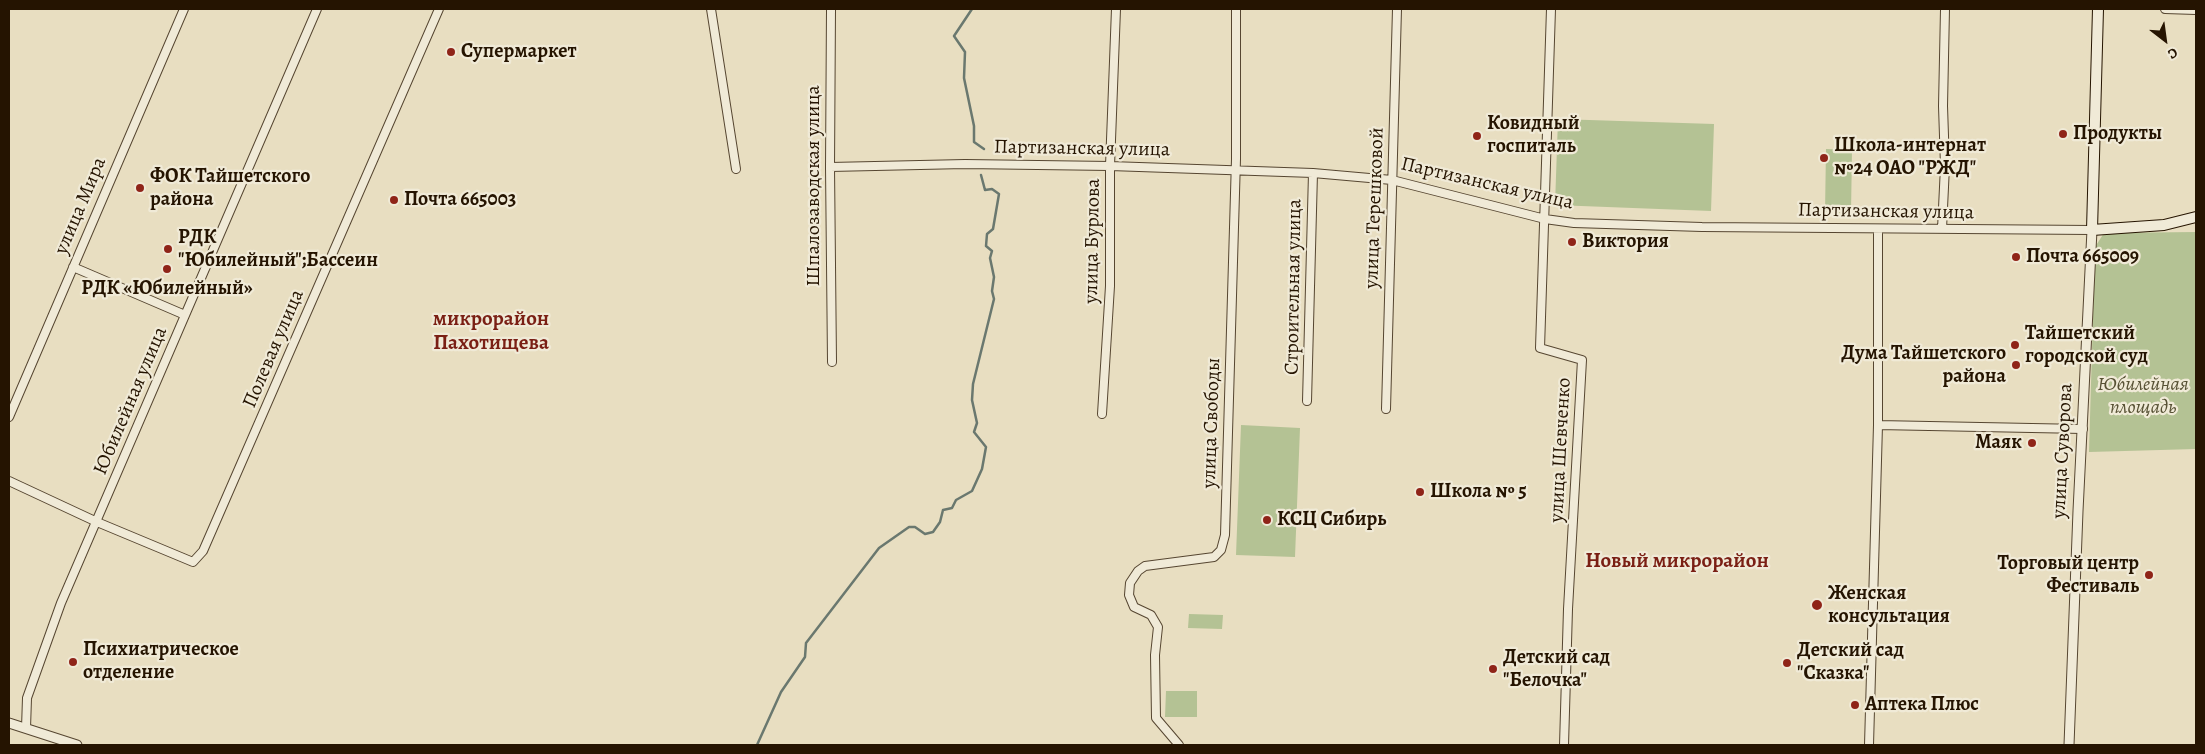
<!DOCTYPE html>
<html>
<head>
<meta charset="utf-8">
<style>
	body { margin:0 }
	#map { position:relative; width:2205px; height:754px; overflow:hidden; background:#e8dec1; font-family:Alegreya,serif }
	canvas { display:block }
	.frame { position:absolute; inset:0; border:10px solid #251401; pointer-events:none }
	.north { position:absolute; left:2140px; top:15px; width:50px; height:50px; -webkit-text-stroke:4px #f0ead7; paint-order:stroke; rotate:150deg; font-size:14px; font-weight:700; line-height:20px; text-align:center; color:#251401 }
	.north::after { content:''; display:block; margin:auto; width:18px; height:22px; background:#251401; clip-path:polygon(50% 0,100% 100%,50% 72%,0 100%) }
</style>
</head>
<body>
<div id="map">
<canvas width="2205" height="754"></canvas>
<div class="frame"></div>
<div class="north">С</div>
</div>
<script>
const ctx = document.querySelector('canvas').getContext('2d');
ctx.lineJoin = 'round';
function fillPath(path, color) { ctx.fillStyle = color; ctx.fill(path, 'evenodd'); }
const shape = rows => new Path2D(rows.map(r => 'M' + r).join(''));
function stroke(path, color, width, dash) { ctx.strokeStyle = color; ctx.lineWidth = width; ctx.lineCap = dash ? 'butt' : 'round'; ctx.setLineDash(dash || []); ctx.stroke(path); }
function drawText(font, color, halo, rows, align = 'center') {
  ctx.font = font + ' Alegreya,serif'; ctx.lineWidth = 4.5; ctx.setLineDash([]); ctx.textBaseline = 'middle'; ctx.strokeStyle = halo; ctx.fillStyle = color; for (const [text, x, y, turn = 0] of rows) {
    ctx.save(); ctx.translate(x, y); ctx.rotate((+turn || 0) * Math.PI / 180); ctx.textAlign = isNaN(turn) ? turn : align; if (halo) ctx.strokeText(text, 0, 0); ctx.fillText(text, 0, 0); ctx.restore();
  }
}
const green = shape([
	[1558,119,1714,124,1711,211,1555,205],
	[1826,149,1852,150,1851,213,1825,212],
	[2196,232,2196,449,2089,452,2095,247,2104,233],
	[1241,425,1300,428,1295,557,1236,555],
	[1189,614,1223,615,1222,629,1188,628],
	[1166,691,1197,691,1197,717,1165,717]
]);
const stream = shape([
	[972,9,954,36,965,52,964,78,974,126,974,142,984,149],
	[757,745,781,692,805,657,806,643,879,548,909,527,915,527,925,534,933,532,940,522,943,510,952,508,956,500,972,491,982,469,986,447,974,432,977,423,972,400,973,384,994,299,992,291,994,277,990,258,992,251,986,246,987,234,993,229,999,194,992,189,985,190,981,175]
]);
const minor = shape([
	[711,9,736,169],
	[831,9,830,167,832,362],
	[1551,9,1540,348,1582,360,1568,609,1564,745],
	[2165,9,2196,10],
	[830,167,965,164,1110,166,1313,173,1392,180,1545,219,1574,223,1702,227,2092,230],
	[1942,229,1945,166,1943,106,1945,9],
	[73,267,185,315],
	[1307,401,1313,173],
	[1386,409,1397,9],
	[1102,414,1110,286,1110,166,1116,9],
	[9,417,184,9],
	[1878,425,2083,429],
	[9,481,97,522,193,562,203,551,439,9],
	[26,728,27,698,61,603,317,9],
	[1179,745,1156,718,1155,655,1158,627,1151,615,1134,607,1129,595,1130,583,1138,571,1145,566,1214,557,1221,550,1225,535,1236,159,1236,9],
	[1869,745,1878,425,1878,229]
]);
const tertiary = shape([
	[9,723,77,745],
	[2069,745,2078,511,2092,230]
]);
const secondary = shape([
	[2098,9,2092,230,2164,225,2196,217]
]);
const markers = [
	[451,52,5,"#8f2418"],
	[2063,134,5,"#8f2418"],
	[1477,136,5,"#8f2418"],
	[1824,158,5,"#8f2418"],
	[140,188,5,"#8f2418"],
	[394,200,5,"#8f2418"],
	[1572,242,5,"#8f2418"],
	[168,249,5,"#8f2418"],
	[2016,257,5,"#8f2418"],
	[167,269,5,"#8f2418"],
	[2015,345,5,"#8f2418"],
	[2016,365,5,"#8f2418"],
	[2032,443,5,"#8f2418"],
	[1420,492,5,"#8f2418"],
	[1267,520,5,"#8f2418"],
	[2149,575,5,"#8f2418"],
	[1817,605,6,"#8f2418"],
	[73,662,5,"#8f2418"],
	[1787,663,5,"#8f2418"],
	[1493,669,5,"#8f2418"],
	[1855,705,5,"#8f2418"]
];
const poiNames = [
	["Супермаркет",461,52],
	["Ковидный",1487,124],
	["госпиталь",1487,147],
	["Продукты",2073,134],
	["Школа-интернат",1834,146],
	["№24 ОАО \"РЖД\"",1834,169],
	["ФОК Тайшетского",150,177],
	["района",150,200],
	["Почта 665003",404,200],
	["РДК",178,238],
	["\"Юбилейный\";Бассеин",178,261],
	["Виктория",1582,242],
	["Почта 665009",2026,257],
	["РДК «Юбилейный»",167,289,"center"],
	["Тайшетский",2025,334],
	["городской суд",2025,357],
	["Дума Тайшетского",2006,354,"right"],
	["района",2006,377,"right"],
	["Маяк",2022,443,"right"],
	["Школа № 5",1430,492],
	["КСЦ Сибирь",1277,520],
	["Торговый центр",2139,564,"right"],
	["Фестиваль",2139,587,"right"],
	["Женская",1828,594],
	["консультация",1828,617],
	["Психиатрическое",83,650],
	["отделение",83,673],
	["Детский сад",1797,651],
	["\"Сказка\"",1797,674],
	["Детский сад",1503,658],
	["\"Белочка\"",1503,681],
	["Аптека Плюс",1865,705]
];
const streetNames = [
	["Партизанская улица",1082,149,1],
	["Партизанская улица",1487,184,13],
	["Шпалозаводская улица",814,186,-90],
	["улица Мира",81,206,-67],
	["улица Терешковой",1375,208,-88],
	["Партизанская улица",1886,212,1],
	["улица Бурлова",1093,241,-89],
	["Строительная улица",1294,287,-89],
	["Полевая улица",274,349,-67],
	["Юбилейная улица",131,401,-67],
	["улица Свободы",1212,423,-88],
	["улица Шевченко",1561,450,-87],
	["улица Суворова",2063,451,-87]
];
const parkNames = [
	["Юбилейная",2143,385],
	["площадь",2143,408]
];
const neighbourhoodNames = [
	["микрорайон",491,320],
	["Пахотищева",491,344],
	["Новый микрорайон",1677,562]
];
fillPath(green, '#b4c294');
stroke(stream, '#6a786f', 2.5);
stroke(minor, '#564631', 10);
stroke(tertiary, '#564631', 11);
stroke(secondary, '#251401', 12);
stroke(minor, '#f0ead7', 8);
stroke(tertiary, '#f0ead7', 9);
stroke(secondary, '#f0ead7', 10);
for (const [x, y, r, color] of markers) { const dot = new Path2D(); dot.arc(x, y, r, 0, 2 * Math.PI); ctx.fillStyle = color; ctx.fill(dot); stroke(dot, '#f0ead7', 2); }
drawText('bold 20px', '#251401', '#f0ead7', poiNames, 'left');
drawText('20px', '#251401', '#f0ead7', streetNames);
drawText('italic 20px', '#575134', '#f0ead7', parkNames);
drawText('bold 21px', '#7a1f14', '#f0ead7', neighbourhoodNames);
</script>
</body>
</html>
